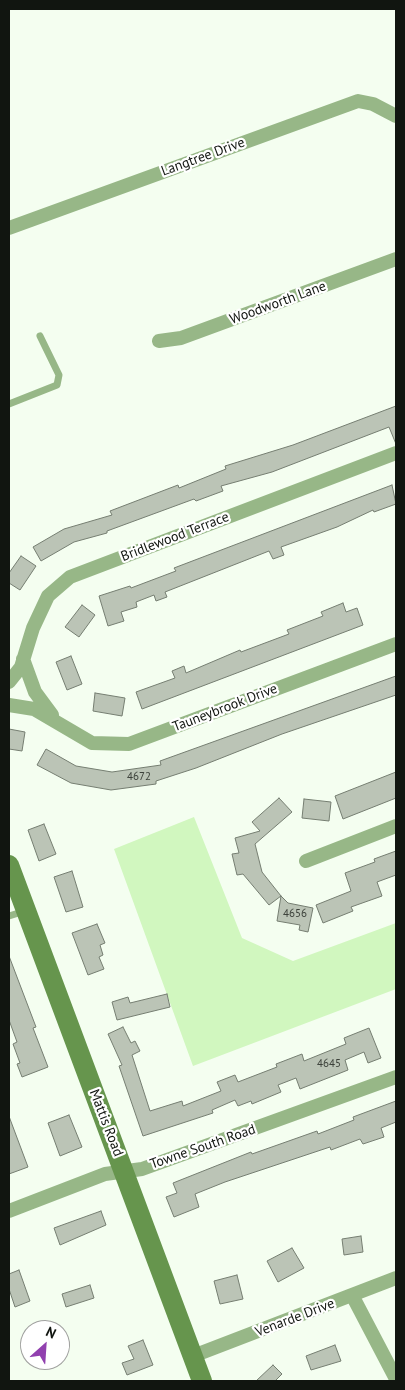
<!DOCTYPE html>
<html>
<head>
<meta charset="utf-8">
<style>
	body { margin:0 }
	#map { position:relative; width:405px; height:1390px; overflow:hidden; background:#f4fef0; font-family:"PT Sans",sans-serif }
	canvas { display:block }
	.frame { position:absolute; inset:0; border:10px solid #111510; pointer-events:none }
	.north { position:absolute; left:20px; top:1320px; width:50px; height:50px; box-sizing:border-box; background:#fff; border:1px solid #a0a19f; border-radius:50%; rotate:26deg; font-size:14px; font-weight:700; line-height:20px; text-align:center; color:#111510 }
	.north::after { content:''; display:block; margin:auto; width:18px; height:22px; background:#9140af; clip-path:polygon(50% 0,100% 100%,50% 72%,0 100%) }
</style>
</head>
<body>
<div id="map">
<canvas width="405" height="1390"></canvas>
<div class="frame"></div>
<div class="north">N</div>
</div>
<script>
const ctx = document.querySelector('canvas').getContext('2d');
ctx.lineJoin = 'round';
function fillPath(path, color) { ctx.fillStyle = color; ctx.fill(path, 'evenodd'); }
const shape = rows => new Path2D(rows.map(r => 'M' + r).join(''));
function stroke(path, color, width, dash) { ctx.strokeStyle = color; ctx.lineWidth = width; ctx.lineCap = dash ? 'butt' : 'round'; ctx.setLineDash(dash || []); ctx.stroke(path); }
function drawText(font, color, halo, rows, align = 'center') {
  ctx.font = font + ' "PT Sans",sans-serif'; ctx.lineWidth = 4.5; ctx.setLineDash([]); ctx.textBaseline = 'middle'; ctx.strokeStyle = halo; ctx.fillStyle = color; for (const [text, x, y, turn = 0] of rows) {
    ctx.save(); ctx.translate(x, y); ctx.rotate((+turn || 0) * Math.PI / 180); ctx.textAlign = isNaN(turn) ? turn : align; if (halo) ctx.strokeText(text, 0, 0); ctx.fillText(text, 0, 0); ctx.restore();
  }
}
const green = shape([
	[194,817,242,938,293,961,396,923,396,989,193,1066,114,849]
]);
const building = shape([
	[396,406,396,444,389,427,272,472,221,486,223,491,196,501,194,499,107,531,107,533,74,542,41,561,33,547,64,529,112,515,110,511,178,485,179,488,226,469,225,466,293,445,396,406],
	[392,485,396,504,374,512,373,510,337,527,281,547,284,555,273,559,269,551,165,592,167,597,156,601,154,595,136,602,137,607,121,612,124,621,108,626,99,596,130,586,131,588,176,571,174,568,392,485],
	[21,556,36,566,20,590,9,583,9,573,21,556],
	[343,603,346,612,357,608,363,625,142,709,136,692,175,678,172,671,184,666,186,673,240,650,241,652,289,634,287,630,323,616,321,612,343,603],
	[82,605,95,615,79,637,65,627,82,605],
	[71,656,82,684,67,690,56,662,71,656],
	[396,676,396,695,282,734,196,768,156,781,156,784,111,790,71,783,37,765,46,749,76,766,112,772,161,765,160,761,396,676],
	[95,693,125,698,122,716,93,711,95,693],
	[9,729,25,732,22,751,9,749,9,729],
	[396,772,396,798,343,819,335,796,396,772],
	[279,798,292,812,255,844,262,872,281,896,269,905,243,874,237,875,232,854,239,853,235,838,260,831,252,822,279,798],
	[304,799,331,802,329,821,302,818,304,799],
	[44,824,56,854,39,861,28,830,44,824],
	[396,851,396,875,377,882,382,896,351,907,353,911,323,923,316,905,351,891,345,873,375,862,374,859,396,851],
	[72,871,83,907,66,912,54,877,72,871],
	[281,896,288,903,313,908,308,932,299,930,300,925,277,921,281,896],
	[97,924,105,943,100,945,103,955,99,957,104,969,88,975,72,933,97,924],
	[9,956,36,1027,33,1028,48,1067,22,1077,17,1064,20,1063,13,1044,17,1042,9,1020,9,956],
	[167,994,170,1007,117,1020,112,1002,128,997,130,1003,167,994],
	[123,1027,131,1043,135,1041,140,1051,132,1055,150,1111,182,1101,183,1106,221,1091,217,1082,235,1075,238,1082,277,1067,276,1064,302,1054,304,1061,346,1044,344,1038,369,1028,381,1058,368,1063,364,1052,345,1060,348,1070,300,1089,296,1078,278,1085,281,1092,252,1104,251,1101,238,1106,235,1100,212,1110,213,1113,143,1136,119,1066,122,1065,108,1034,123,1027],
	[396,1101,396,1122,381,1128,384,1137,363,1144,360,1139,331,1150,330,1147,225,1182,195,1194,199,1207,174,1217,166,1197,177,1193,173,1183,251,1152,252,1154,317,1131,318,1134,354,1120,353,1117,396,1101],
	[69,1115,82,1147,60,1156,48,1123,69,1115],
	[10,1119,28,1167,9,1174,9,1120,10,1119],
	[101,1211,106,1225,60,1245,54,1228,101,1211],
	[361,1236,363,1252,344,1255,342,1239,361,1236],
	[292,1248,304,1268,278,1282,267,1261,292,1248],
	[19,1270,30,1301,15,1307,9,1289,9,1274,19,1270],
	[237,1275,243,1299,220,1304,214,1281,237,1275],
	[90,1285,94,1298,66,1307,62,1294,90,1285],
	[143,1340,153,1365,127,1375,122,1363,134,1359,128,1346,143,1340],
	[335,1345,341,1361,311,1370,306,1356,335,1345],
	[273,1365,282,1374,275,1381,256,1381,273,1365]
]);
const service = shape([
	[9,404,57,385,59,375,40,336],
	[9,916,25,911]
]);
const minor = shape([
	[9,228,358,101,373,104,396,116],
	[159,341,181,338,396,259],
	[23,659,35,692,52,715],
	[9,682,21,667,33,628,48,596,70,577,396,453],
	[9,705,34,709,92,743,129,744,396,644],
	[306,861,396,826],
	[9,1211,105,1174,142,1169,396,1077],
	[352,1295,396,1379],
	[193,1356,396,1278]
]);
const secondary = shape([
	[9,865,202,1381]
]);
const numberNames = [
	["4672",139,777],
	["4656",295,914],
	["4645",329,1064]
];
const streetNames = [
	["Langtree Drive",203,157,-20],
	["Woodworth Lane",278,303,-20],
	["Bridlewood Terrace",175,537,-21],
	["Tauneybrook Drive",225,708,-21],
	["Mattis Road",106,1123,69],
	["Towne South Road",203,1147,-19],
	["Venarde Drive",295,1318,-21]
];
fillPath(green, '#d1f7bf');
fillPath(building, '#bbc4b6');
stroke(building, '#757e71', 1);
stroke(service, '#97b787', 7);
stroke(minor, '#97b787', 14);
stroke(secondary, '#66954d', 20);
drawText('11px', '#3c413a', null, numberNames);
drawText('14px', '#111510', '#fff', streetNames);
</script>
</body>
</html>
